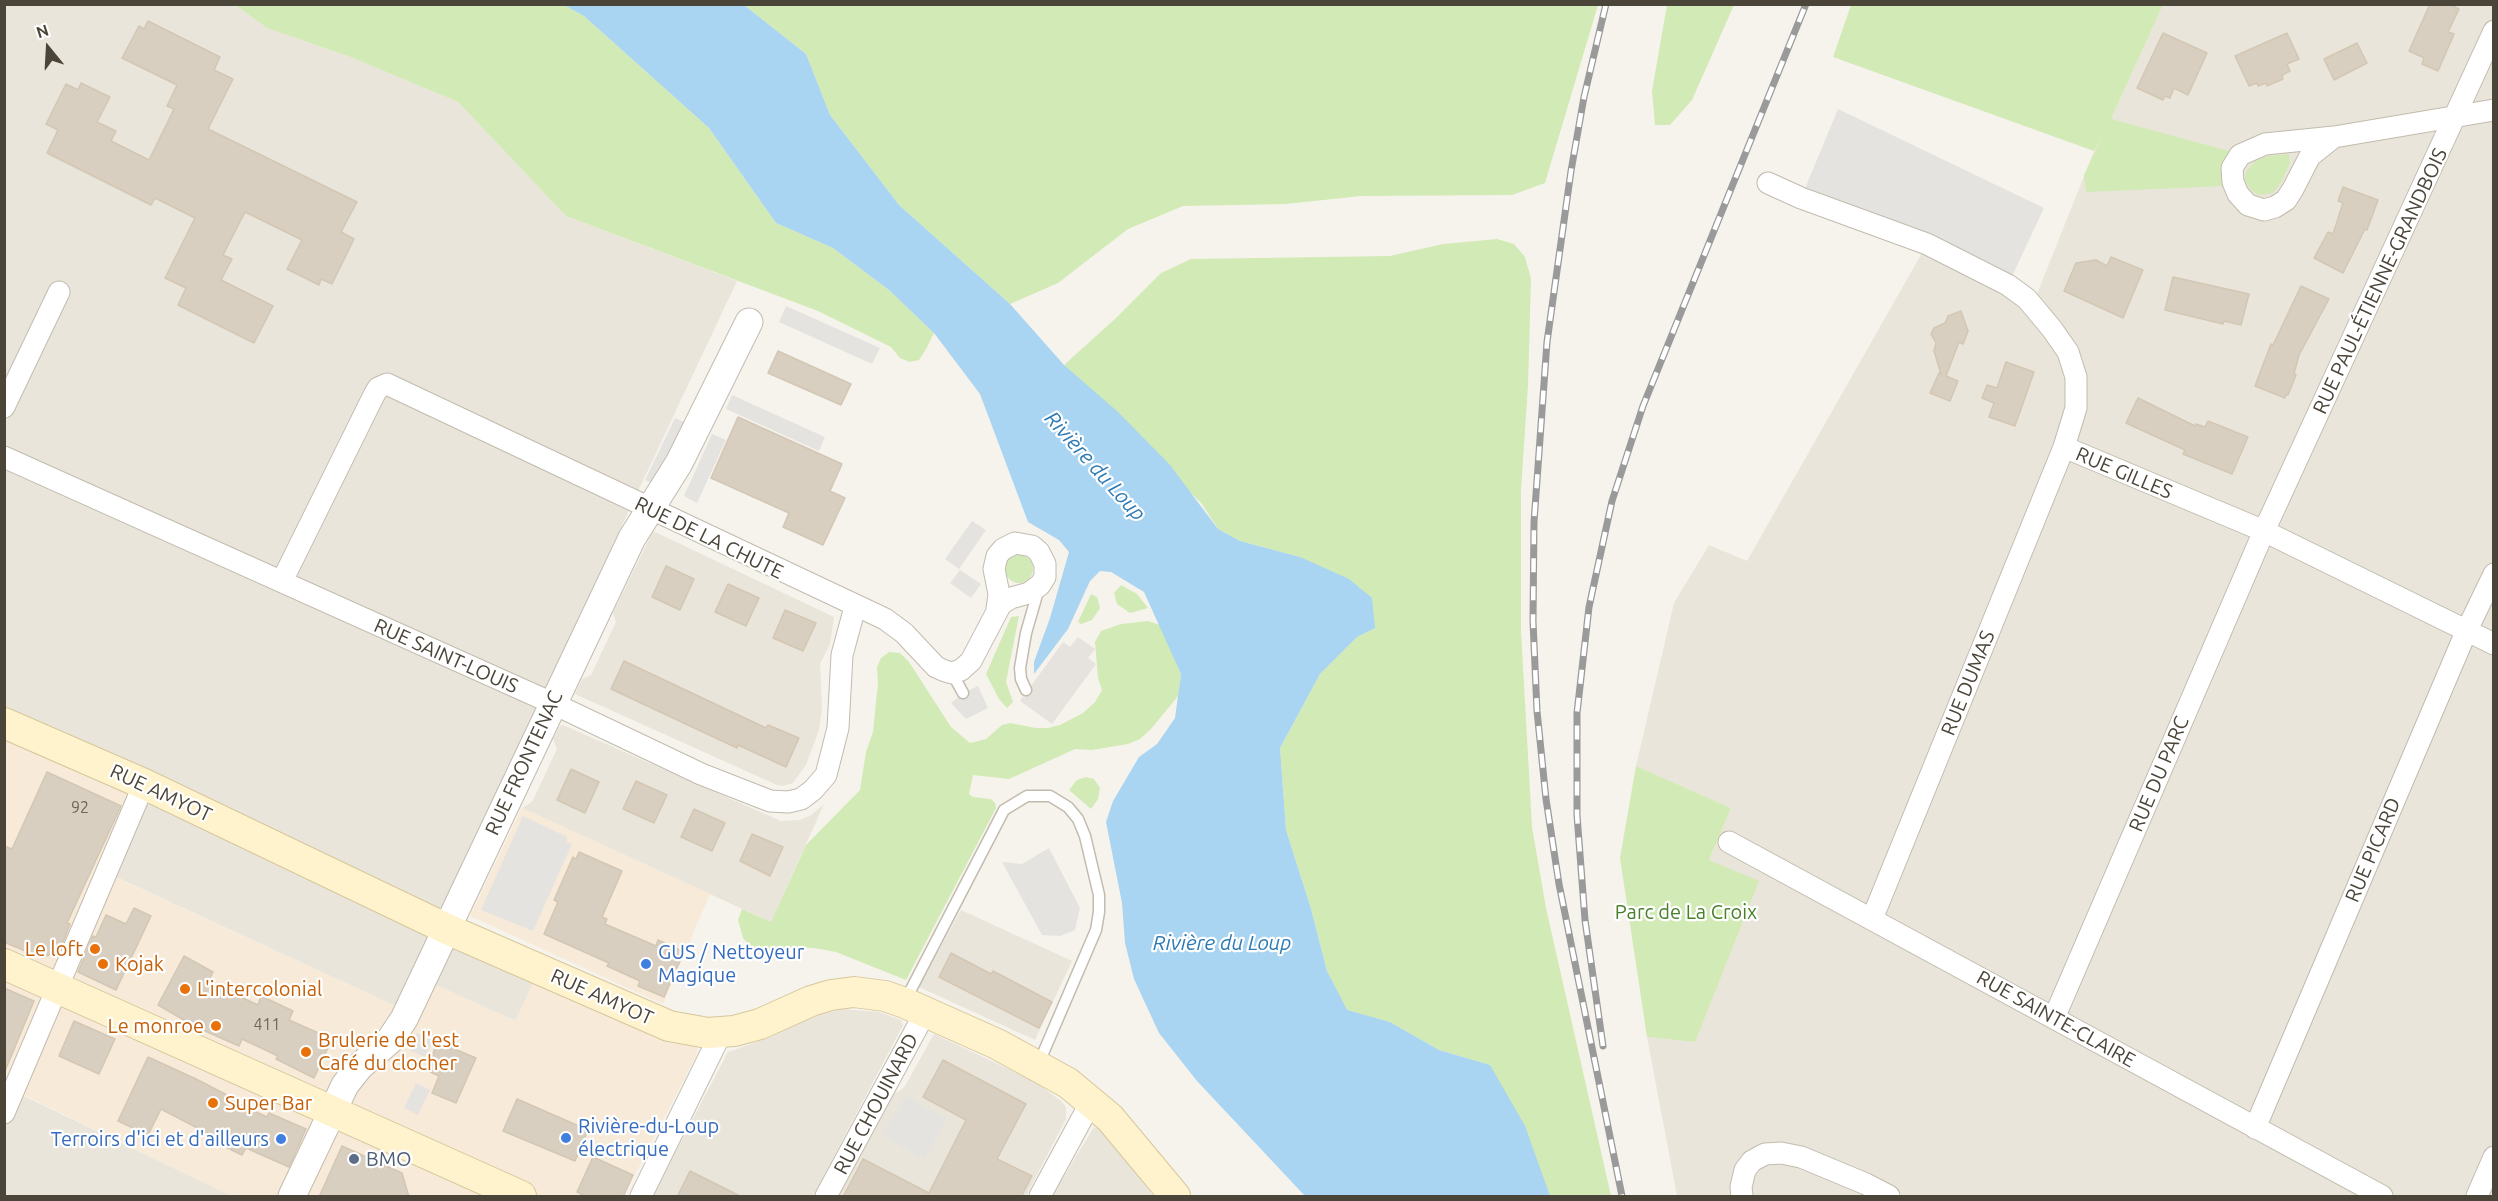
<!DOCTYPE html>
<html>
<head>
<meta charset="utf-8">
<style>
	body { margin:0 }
	#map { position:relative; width:2498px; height:1201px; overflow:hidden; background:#f6f3ec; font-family:Ubuntu,sans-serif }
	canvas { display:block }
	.frame { position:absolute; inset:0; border:6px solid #4b4439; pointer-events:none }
	.north { position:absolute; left:18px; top:18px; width:60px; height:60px; -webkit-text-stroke:4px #fff; paint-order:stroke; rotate:342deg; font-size:16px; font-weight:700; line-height:24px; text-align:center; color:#4b4439 }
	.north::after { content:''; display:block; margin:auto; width:21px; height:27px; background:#4b4439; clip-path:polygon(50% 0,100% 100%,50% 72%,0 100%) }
</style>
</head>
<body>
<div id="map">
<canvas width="2498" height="1201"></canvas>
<div class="frame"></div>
<div class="north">N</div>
</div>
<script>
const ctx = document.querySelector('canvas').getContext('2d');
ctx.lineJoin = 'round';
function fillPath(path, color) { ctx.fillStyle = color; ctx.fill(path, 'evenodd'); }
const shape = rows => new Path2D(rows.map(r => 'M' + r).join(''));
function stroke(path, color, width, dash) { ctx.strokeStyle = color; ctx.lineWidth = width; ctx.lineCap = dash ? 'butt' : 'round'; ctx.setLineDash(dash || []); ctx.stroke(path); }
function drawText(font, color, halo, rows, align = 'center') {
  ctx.font = font + ' Ubuntu,sans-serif'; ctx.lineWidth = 4.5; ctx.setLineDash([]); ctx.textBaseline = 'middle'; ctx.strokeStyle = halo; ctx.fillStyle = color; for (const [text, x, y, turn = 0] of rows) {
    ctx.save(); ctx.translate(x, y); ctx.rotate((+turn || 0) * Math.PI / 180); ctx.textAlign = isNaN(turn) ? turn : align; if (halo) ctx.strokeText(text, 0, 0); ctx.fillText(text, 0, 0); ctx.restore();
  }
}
const residential = shape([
	[5,5,235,5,267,28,353,58,458,102,566,216,737,281,429,935,534,981,516,1021,435,985,402,1009,103,871,149,773,5,707],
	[2163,5,2493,5,2493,1196,1677,1196,1647,1037,1695,1042,1709,860,1731,808,1636,766,1674,603,1709,545,1747,561,1927,244,2033,304,2094,151,2111,119],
	[653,531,834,617,830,644,820,664,822,709,819,730,806,765,793,783,783,786,777,785,575,694,582,679,591,675,616,622,613,613],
	[563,725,781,821,800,820,811,815,824,804,771,922,522,808,532,802,557,749,553,739,560,726],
	[961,910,1072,961,1035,1040,919,987],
	[842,1009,879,1012,901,1020,903,1025,813,1196,652,1196,728,1052,773,1036,806,1019],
	[934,1034,1034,1081,1061,1101,1066,1107,1066,1119,1026,1196,837,1196,892,1094,900,1091,905,1086],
	[4,1086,5,1087,232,1196,5,1196],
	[1094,1127,1100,1129,1112,1141,1153,1196,1052,1196]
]);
const commercial = shape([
	[5,707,149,773,104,872,402,1009,435,984,515,1021,534,981,669,1041,696,1047,698,1050,696,1056,624,1196,232,1196,5,1086],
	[522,808,710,894,663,1004,470,916]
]);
const industrial = shape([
	[1078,637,1095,649,1088,658,1096,664,1052,724,1020,701,1063,642,1070,647]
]);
const green = shape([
	[235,5,564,5,584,16,709,128,776,223,833,248,889,290,934,333,926,349,919,360,910,362,900,358,891,347,818,311,566,216,458,102,353,58,267,28],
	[744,5,1598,5,1545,183,1512,195,1361,196,1286,204,1183,206,1128,229,1058,283,1010,304,899,205,830,115,806,54],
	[1667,5,1734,5,1692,100,1670,125,1655,125,1652,91],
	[1851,5,2163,5,2111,119,2229,151,2221,174,2224,186,2086,192,2084,175,2103,135,2094,151,1833,57],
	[2289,154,2290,163,2282,181,2273,193,2258,195,2249,188,2245,179,2246,172,2255,161,2268,156],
	[1497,239,1514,244,1525,257,1531,279,1528,385,1521,490,1521,631,1532,827,1546,908,1611,1196,1550,1196,1490,1065,1439,1050,1390,1022,1346,1010,1327,971,1311,909,1286,830,1280,748,1320,674,1357,637,1375,628,1300,557,1240,541,1218,529,1202,504,1064,365,1116,318,1161,273,1191,259,1390,256,1443,244],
	'1005 569a14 14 0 1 1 28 0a14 14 0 1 1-28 0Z',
	[1121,585,1137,594,1148,608,1130,613,1117,604,1114,593],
	[1091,594,1097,597,1100,608,1092,620,1081,624,1078,622],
	[1019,616,1006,682,1013,702,1007,708,999,699,986,674,1011,617],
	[1148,621,1160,625,1181,674,1178,696,1151,729,1140,739,1128,744,1092,750,1075,749,1009,779,973,775,969,794,973,797,991,799,995,803,996,808,906,980,836,952,814,948,796,947,765,953,751,947,743,938,738,920,742,909,771,922,806,845,860,790,866,752,873,732,878,683,877,667,881,658,889,652,900,653,909,662,951,727,970,743,986,739,1002,725,1010,723,1036,728,1048,728,1060,725,1083,713,1095,702,1102,690,1098,678,1095,642,1101,631,1121,624],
	[1636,766,1731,808,1709,860,1759,881,1695,1042,1647,1037,1620,858],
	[1086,777,1094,779,1100,788,1098,799,1091,809,1069,790,1077,780]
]);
const parking = shape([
	[1838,109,2044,208,2008,285,1801,198],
	[786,306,880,348,872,364,779,322],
	[732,395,825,437,819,451,726,409],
	[675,418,689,424,658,486,645,480],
	[712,434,726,440,697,503,684,496],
	[972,521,986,530,959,569,945,559],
	[960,570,981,584,971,598,950,583],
	[978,686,988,708,966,719,951,703,963,693],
	[523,816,567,837,567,842,572,844,533,931,481,910],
	[1049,848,1080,908,1075,930,1060,936,1042,935,1002,862,1022,864],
	[417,1033,433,1040,425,1057,409,1050],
	[416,1083,430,1090,418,1115,404,1108],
	[905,1096,947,1119,924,1159,883,1136]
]);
const water = shape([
	[564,5,744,5,806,54,830,115,899,205,1010,304,1064,365,1118,412,1170,465,1218,529,1240,541,1300,557,1349,579,1372,598,1375,628,1357,637,1320,674,1280,748,1286,830,1311,909,1327,971,1347,1010,1390,1022,1439,1050,1490,1065,1525,1126,1550,1196,1305,1196,1197,1081,1159,1033,1134,979,1125,943,1122,903,1106,822,1113,801,1139,757,1157,744,1175,718,1181,674,1144,592,1111,572,1100,571,1090,581,1068,629,1034,674,1034,662,1050,618,1069,552,1059,540,1028,522,980,394,934,333,889,290,833,248,776,223,709,128,584,16]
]);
const building = shape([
	[2430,4,2448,4,2459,9,2448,32,2454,34,2438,71,2422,64,2424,58,2409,51,2430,4],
	[148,21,220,57,214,70,233,79,208,129,357,202,341,232,354,239,332,284,321,279,319,285,287,269,302,240,245,212,223,255,232,259,221,280,273,306,254,343,178,305,186,288,165,278,195,218,155,198,151,205,47,153,58,130,46,124,66,84,78,90,81,83,110,97,97,122,116,131,111,141,149,160,174,109,167,106,177,85,122,58,139,26,144,29,148,21],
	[2163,33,2207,53,2188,95,2174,88,2170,98,2165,96,2163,100,2137,88,2163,33],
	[2287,33,2299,59,2287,64,2290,71,2282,75,2283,79,2267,86,2266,83,2258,86,2257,83,2249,86,2235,56,2287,33],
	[2357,43,2367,63,2334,80,2324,59,2357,43],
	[2343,187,2378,200,2367,230,2365,229,2343,273,2314,258,2328,232,2333,234,2343,203,2338,201,2343,187],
	[2111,257,2143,270,2123,318,2064,291,2076,263,2096,260,2107,266,2111,257],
	[2173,277,2249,294,2241,325,2224,321,2223,324,2165,310,2173,277],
	[2301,286,2329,299,2299,355,2294,374,2296,375,2288,395,2286,394,2285,398,2255,386,2271,344,2273,345,2301,286],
	[1961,311,1968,331,1963,344,1959,342,1946,376,1958,381,1950,401,1930,393,1939,373,1941,374,1934,351,1936,343,1931,334,1934,328,1945,323,1948,316,1961,311],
	[778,351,851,384,841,405,768,373,778,351],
	[2006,362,2034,372,2015,426,1989,417,1994,403,1982,398,1987,385,1997,388,2006,362],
	[2138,398,2195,426,2196,424,2205,427,2208,421,2248,437,2232,474,2183,454,2185,450,2126,423,2138,398],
	[738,417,842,464,830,491,845,498,823,545,783,527,789,513,711,478,738,417],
	[666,566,694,579,680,610,652,597,666,566],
	[728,584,759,598,746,626,715,612,728,584],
	[785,610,816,623,803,651,773,638,785,610],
	[624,661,766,728,768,725,799,738,786,767,738,745,737,748,611,689,624,661],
	[571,769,599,782,585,813,557,800,571,769],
	[47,772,121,806,67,923,70,924,60,950,42,958,4,942,4,846,12,849,47,772],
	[636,781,667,795,654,823,623,809,636,781],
	[694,809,725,823,712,851,681,837,694,809],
	[752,834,783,847,770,876,740,861,752,834],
	[579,852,622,871,602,917,607,919,605,924,656,946,658,940,684,952,664,997,638,986,640,981,607,966,609,963,544,934,558,902,554,900,573,857,576,859,579,852],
	[134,908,151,916,116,990,78,972,93,936,96,937,106,915,126,924,134,908],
	[951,953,991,974,993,971,1052,1002,1039,1028,939,977,951,953],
	[184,956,213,972,208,982,258,1005,261,996,293,1011,289,1020,332,1039,314,1078,276,1059,278,1056,242,1039,239,1046,196,1027,158,1005,184,956],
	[4,988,34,1001,5,1071,4,1071,4,988],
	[74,1021,115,1039,99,1074,59,1056,74,1021],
	[438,1042,476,1058,456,1103,432,1093,439,1076,426,1070,438,1042],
	[148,1057,196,1079,227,1095,226,1098,267,1117,269,1113,306,1129,289,1167,246,1148,242,1155,207,1138,209,1134,161,1109,148,1135,118,1121,148,1057],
	[943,1060,1026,1104,997,1159,1032,1176,1021,1197,843,1197,863,1159,929,1193,966,1120,923,1097,943,1060],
	[517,1099,588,1130,575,1161,503,1131,517,1099],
	[342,1146,402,1173,409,1197,319,1197,342,1146],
	[593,1157,633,1175,623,1197,587,1197,577,1192,593,1157],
	[690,1171,742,1197,677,1197,690,1171]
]);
const service = shape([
	[952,673,963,693],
	[1026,690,1021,679,1020,668,1026,633,1039,588],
	[905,1001,1004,810,1027,796,1050,796,1068,807,1078,819,1085,836,1099,895,1099,912,1096,930,1038,1065]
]);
const minor = shape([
	[2334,137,2310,156,2293,189,2286,200,2275,207,2264,210,2248,205,2238,194,2233,182,2232,168,2240,155,2265,144,2334,137],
	[2334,137,2494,110],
	[1768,183,1801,198,1927,244,2008,285,2027,299,2052,329,2068,352,2076,377,2076,408,2064,447,1872,919],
	[4,407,59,292],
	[2064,447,2264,531,2494,644],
	[4,457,552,703,701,774,770,801,788,802,801,799,813,790,826,775,838,728,842,655,855,607],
	[282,581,374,395,378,388,387,384,885,619,904,633,936,667,945,671,952,673,961,670,971,661,1001,604,1011,598,1029,593,1040,585,1045,577,1045,564,1039,552,1032,546,1015,543,1003,549,997,556,994,569,999,594,997,609],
	[1729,842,2382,1196],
	[2054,1018,2264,531,2494,31],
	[4,1113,144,784],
	[2255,1128,2466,632,2494,574],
	[641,1196,721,1033],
	[826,1196,926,1011],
	[1040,1196,1092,1100],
	[1742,1196,1741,1187,1745,1170,1752,1161,1765,1154,1781,1153,1801,1157,1866,1184,1889,1196],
	[2477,1196,2494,1157]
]);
const tertiary = shape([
	[292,1196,345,1085,360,1066,390,1040,404,1019,632,538,679,463,749,322]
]);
const secondary = shape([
	[4,723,144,784,447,929,669,1026,708,1033,734,1031,760,1024,811,1001,831,995,854,992,885,996,905,1003,997,1044,1068,1083,1110,1118,1175,1196],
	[4,964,521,1196]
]);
const rail = shape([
	[1606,4,1584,97,1571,171,1547,342,1534,522,1533,621,1537,711,1546,799,1559,884,1622,1196],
	[1603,1046,1585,920,1577,815,1577,713,1589,607,1612,501,1643,406,1806,4]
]);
const markers = [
	[95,949,6,"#e8710a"],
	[103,964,6,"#e8710a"],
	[646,964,6,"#3f7fe0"],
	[185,989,6,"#e8710a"],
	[216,1026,6,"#e8710a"],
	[306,1052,6,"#e8710a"],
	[213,1103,6,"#e8710a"],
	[566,1138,6,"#3f7fe0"],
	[281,1139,6,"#3f7fe0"],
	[354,1159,6,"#5c6f8a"]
];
const numberNames = [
	["92",80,808],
	["411",267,1025]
];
const streetNames = [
	["RUE PAUL-ÉTIENNE-GRANDBOIS",2380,281,-65],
	["RUE GILLES",2124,473,23],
	["RUE DE LA CHUTE",709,538,26],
	["RUE SAINT-LOUIS",446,656,24],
	["RUE DUMAS",1968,683,-68],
	["RUE FRONTENAC",524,763,-65],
	["RUE DU PARC",2159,774,-67],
	["RUE AMYOT",161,793,25],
	["RUE PICARD",2373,850,-67],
	["RUE AMYOT",602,997,24],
	["RUE SAINTE-CLAIRE",2056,1019,29],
	["RUE CHOUINARD",876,1104,-62]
];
const parkNames = [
	["Parc de La Croix",1686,912]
];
const foodNames = [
	["Le loft",83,949,"right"],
	["Kojak",115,964],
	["L'intercolonial",197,989],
	["Le monroe",204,1026,"right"],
	["Brulerie de l'est",318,1040],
	["Café du clocher",318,1063],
	["Super Bar",225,1103]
];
const shopNames = [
	["GUS / Nettoyeur",658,952],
	["Magique",658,975],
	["Rivière-du-Loup",578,1126],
	["électrique",578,1149],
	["Terroirs d'ici et d'ailleurs",269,1139,"right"]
];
const serviceNames = [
	["BMO",366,1159]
];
const waterNames = [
	["Rivière du Loup",1095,466,48],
	["Rivière du Loup",1222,943]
];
fillPath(residential, '#eae5da');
fillPath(commercial, '#f7ead8');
fillPath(industrial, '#e6e2dd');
fillPath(green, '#d2eab5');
fillPath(parking, '#e5e3e0');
fillPath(water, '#a9d4f2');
fillPath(building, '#d8cfc1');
stroke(building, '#d3c7b4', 1.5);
stroke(service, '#c2bbae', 13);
stroke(minor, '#c2bbae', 23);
stroke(tertiary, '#c2bbae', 29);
stroke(secondary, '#d6c79b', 32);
stroke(service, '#fff', 10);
stroke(minor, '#fff', 21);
stroke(tertiary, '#fff', 27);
stroke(secondary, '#fff3cd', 30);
stroke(rail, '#9a9a9a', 7);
stroke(rail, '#fff', 4.5, [14]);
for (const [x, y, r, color] of markers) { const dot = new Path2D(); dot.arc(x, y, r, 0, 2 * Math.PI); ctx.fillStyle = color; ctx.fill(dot); stroke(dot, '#fff', 2); }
drawText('16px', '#6e675b', null, numberNames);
drawText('20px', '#4b4439', '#fff', streetNames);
drawText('20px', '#4a7f2a', '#fff', parkNames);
drawText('20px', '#c56008', '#fff', foodNames, 'left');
drawText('20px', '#366cbe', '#fff', shopNames, 'left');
drawText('20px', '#4e5e75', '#fff', serviceNames, 'left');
drawText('italic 21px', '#2e7ab2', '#fff', waterNames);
</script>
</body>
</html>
